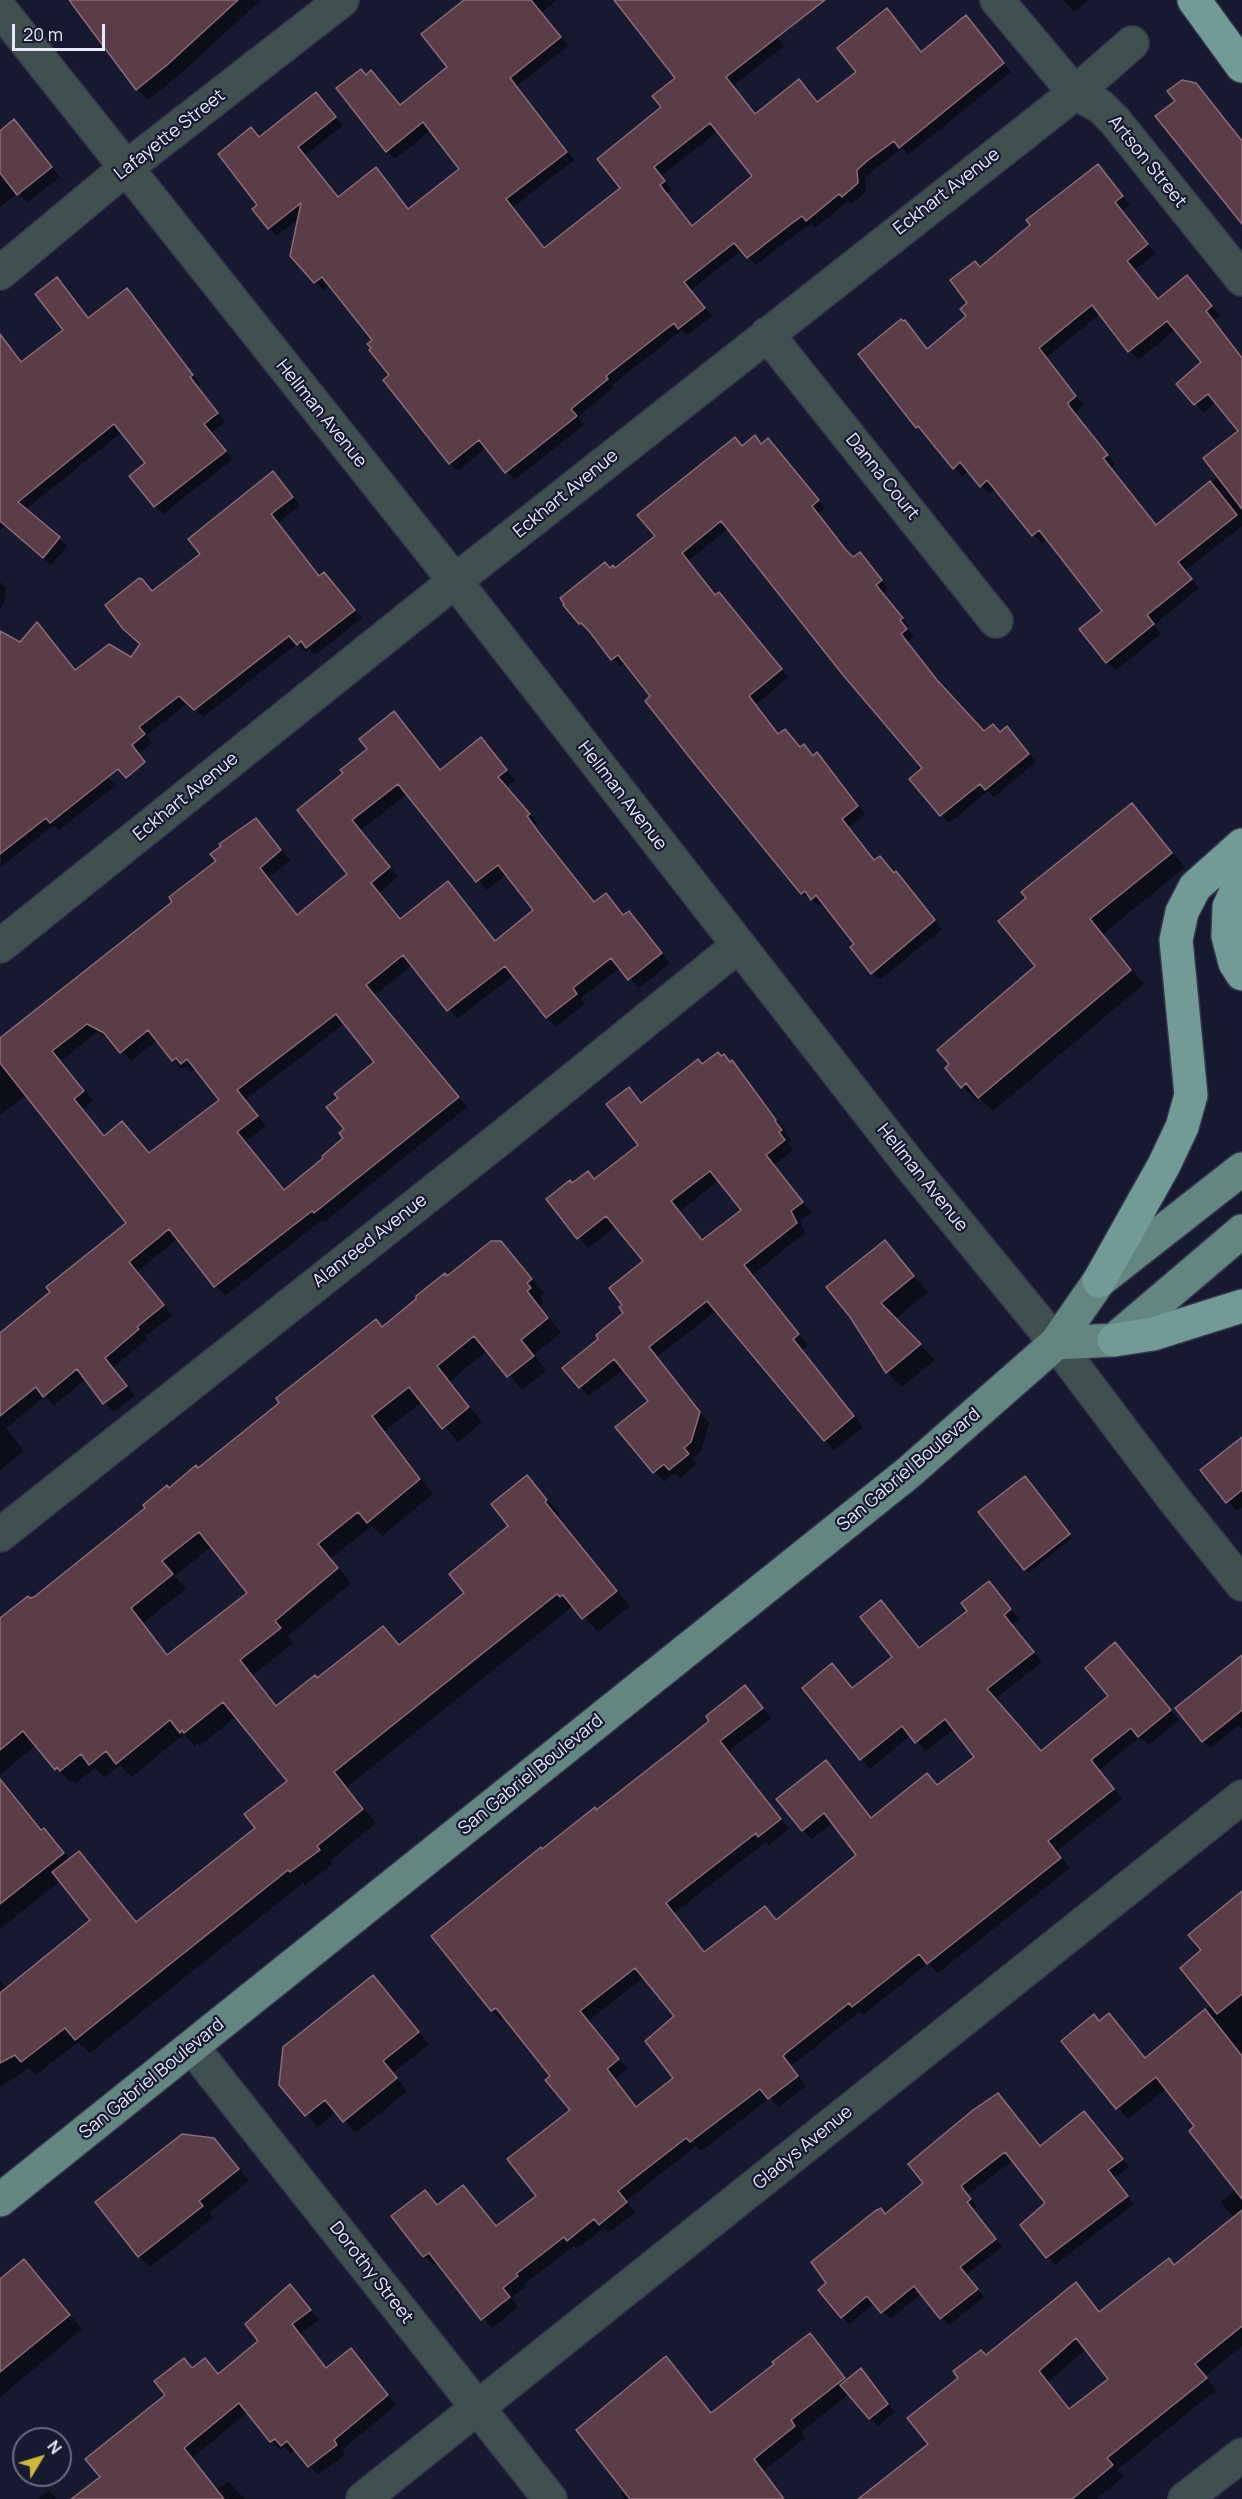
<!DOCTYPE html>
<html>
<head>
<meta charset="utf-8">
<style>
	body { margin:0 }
	#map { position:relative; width:1242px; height:2499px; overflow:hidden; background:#161930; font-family:Manrope,sans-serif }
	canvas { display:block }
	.north { position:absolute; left:12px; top:2427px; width:60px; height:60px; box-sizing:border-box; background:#161930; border:2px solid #696c81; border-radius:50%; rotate:52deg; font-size:16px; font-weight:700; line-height:24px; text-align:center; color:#e6e9fa }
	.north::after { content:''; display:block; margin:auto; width:21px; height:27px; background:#cfb837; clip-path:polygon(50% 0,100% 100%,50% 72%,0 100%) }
	.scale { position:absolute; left:12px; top:24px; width:93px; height:27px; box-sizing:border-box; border:3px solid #e6e9fa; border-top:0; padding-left:8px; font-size:18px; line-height:21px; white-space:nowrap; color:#e6e9fa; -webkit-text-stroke:4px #161930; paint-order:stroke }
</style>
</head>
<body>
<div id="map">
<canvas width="1242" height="2499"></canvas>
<div class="north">N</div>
<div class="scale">20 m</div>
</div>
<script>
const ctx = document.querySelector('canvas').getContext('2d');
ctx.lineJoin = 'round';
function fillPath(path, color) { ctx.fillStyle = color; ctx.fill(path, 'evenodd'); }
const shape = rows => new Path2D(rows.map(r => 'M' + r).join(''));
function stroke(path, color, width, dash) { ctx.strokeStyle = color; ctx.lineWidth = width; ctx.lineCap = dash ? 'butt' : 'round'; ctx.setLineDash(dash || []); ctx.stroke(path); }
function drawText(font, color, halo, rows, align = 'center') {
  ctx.font = font + ' Manrope,sans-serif'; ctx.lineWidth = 4.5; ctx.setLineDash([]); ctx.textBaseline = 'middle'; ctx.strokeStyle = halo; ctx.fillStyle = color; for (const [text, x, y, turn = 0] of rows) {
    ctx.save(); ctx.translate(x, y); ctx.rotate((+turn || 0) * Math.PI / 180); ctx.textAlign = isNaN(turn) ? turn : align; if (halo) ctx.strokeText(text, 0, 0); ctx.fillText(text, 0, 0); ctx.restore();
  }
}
const shadow = shape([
	[66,0,261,0,178,76,148,100,137,89,75,6,73,7],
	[467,0,557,0,541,13,568,46,517,86,574,160,512,208,545,249,622,189,678,78,616,0,748,0,784,46,733,86,756,115,799,81,818,103,858,72,894,18,922,53,974,25,1011,72,908,155,902,148,875,169,865,178,866,192,851,204,848,201,815,228,811,224,799,232,756,265,742,250,691,290,712,316,687,335,682,330,612,385,614,387,578,417,584,425,514,480,487,447,458,471,450,463,391,375,374,340,330,285,323,290,291,256,300,218,277,236,269,228,259,205,260,138,316,94,343,126,305,155,339,198,376,169,409,210,461,169,431,130,395,159,387,151,366,76,371,72,400,106,449,67],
	[718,131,754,177,692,227,666,194,672,190,661,176],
	[1063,0,1089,0,1074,12],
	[1196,84,1242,141,1242,222],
	[14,121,60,177,27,202,18,193,0,207,0,133],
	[1098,166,1130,205,1122,211,1155,254,1134,270,1159,300,1187,277,1220,316,1214,320,1242,357,1242,526,1185,571,1199,588,1154,625,1161,634,1116,670,1107,662,1104,611,1047,539,1041,543,996,489,989,494,969,471,962,476,918,427,860,354,905,322,928,350,968,316,969,303,980,268,1032,225],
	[1100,314,1138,360,1176,329,1203,362,1179,384,1204,413,1216,402,1240,431,1219,476,1157,526,1111,468,1115,464,1077,417,1076,412,1084,405,1047,357],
	[65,287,89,319,126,290,134,298,200,384,197,386,225,422,211,433,233,459,163,514,155,506,147,463,122,432,25,510,67,546,51,565,5,525,0,530,0,363,13,353,22,363,65,330],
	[735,439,743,447,762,445,776,448,825,508,818,514,853,559,867,562,888,589,883,593,909,626,907,628,914,637,907,642,944,689,985,733,1015,736,1036,762,994,797,988,791,949,823,911,779,924,768,729,528,688,561,716,596,726,602,788,677,755,705,779,736,813,757,817,754,825,761,865,814,849,827,875,861,903,881,942,929,880,980,872,973,856,944,824,902,820,906,802,893,626,662,620,666,565,605,657,536],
	[280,481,300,505,278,523,320,577,324,574,362,618,315,655,309,649,306,652,297,644,203,717,188,703,146,735,152,743,137,755,0,678,0,632,20,644,45,632,76,671,132,659,142,645,153,593,202,555],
	[0,582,7,589,4,595,6,598,0,609],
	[403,723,441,771,481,739,515,780,506,787,538,824,536,826,549,845,595,903,606,895,625,916,629,913,670,963,639,988,620,968,581,998,585,1004,556,1027,514,975,457,1019,412,965,375,995,467,1107,324,1222,322,1220,225,1296,178,1238,137,1272,172,1315,145,1337,147,1339,113,1368,135,1396,113,1412,86,1379,54,1405,45,1396,6,1428,24,1451,0,1470,0,1335,52,1292,128,1223,26,1095,0,1115,0,1041,174,902,218,861,256,819,290,860,269,878,298,916,349,874,299,810],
	[407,794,487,890,507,874,535,910,496,942,448,883,401,920,379,893,398,877,361,830],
	[345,1023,376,1063,346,1129,345,1138,326,1159,285,1192,245,1142,266,1126,245,1100],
	[97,1032,112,1040,131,1061,157,1040,182,1069,186,1067,191,1072,196,1068,221,1100,150,1155,105,1137,82,1109,93,1101,61,1061],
	[0,729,108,778,116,785,59,830,54,825,1,867],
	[1132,805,1185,867,1103,934,1144,984,993,1111,980,1098,976,1101,947,1068,1037,967],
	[732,1062,785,1130,784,1132,791,1140,788,1143,793,1150,774,1165,811,1212,800,1221,805,1233,752,1275,808,1345,802,1350,863,1427,834,1450,717,1310,657,1357,709,1423,701,1452,693,1458,697,1464,680,1478,674,1473,664,1482,618,1427,650,1401,624,1369,589,1396,580,1387,601,1339,625,1314,624,1305,645,1262,616,1226,588,1248,548,1199,573,1185,595,1180,640,1145,628,1089,643,1104,703,1066],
	[719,1180,743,1210,703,1241,680,1211],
	[500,1242,545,1294,540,1298,543,1303,540,1305,561,1333,534,1354,546,1371,522,1390,488,1350,450,1381,482,1422,458,1442,423,1401,385,1431,433,1494,382,1536,372,1526,331,1558,351,1583,288,1636,293,1643,253,1675,278,1707,318,1680,383,1628,400,1646,466,1593,511,1527,527,1477,560,1514,558,1516,630,1606,598,1632,577,1609,575,1610,572,1607,347,1787,376,1823,330,1861,333,1864,305,1885,303,1883,90,2053,78,2042,36,2075,29,2068,0,2087,0,1980,7,1989,92,1920,60,1881,0,1929,0,1778,43,1830,71,1859,79,1853,93,1867,138,1923,257,1828,289,1781,236,1716,200,1746,197,1743,195,1746,184,1734,132,1777,120,1765,104,1778,95,1768,75,1784,72,1780,70,1782,36,1745,0,1775,0,1638,30,1600,35,1598,169,1490,198,1470,281,1403,376,1321,383,1328,447,1277],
	[212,1546,249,1593,169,1656,143,1623,186,1589,175,1576],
	[885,1242,928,1292,895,1319,935,1360,902,1387,887,1372,851,1316],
	[1242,1439,1242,1507,1237,1511,1202,1471],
	[1028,1481,1072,1538,1028,1573,1025,1569],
	[989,1583,1019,1619,1012,1625,1042,1662,995,1699,1042,1752,1110,1697,1115,1644,1179,1720,1149,1745,1140,1737,1099,1770,1122,1799,1057,1851,1070,1868,938,1973,928,1963,863,2015,859,2012,791,2066,806,2086,779,2107,770,2098,701,2151,696,2146,626,2201,635,2212,609,2233,604,2228,577,2249,574,2246,524,2284,526,2286,511,2298,518,2307,492,2328,438,2262,434,2265,425,2256,425,2192,438,2206,463,2187,497,2227,538,2196,572,2110,552,2076,505,2017,501,2020,492,2010,433,1936,712,1721,745,1687,771,1718,729,1751,789,1829,769,1845,766,1842,674,1913,705,1953,765,1908,777,1921,858,1855,833,1823,812,1839,803,1830,826,1762,872,1819,927,1775,938,1786,976,1757,954,1729,926,1751,911,1735,870,1769,861,1759,832,1665,853,1689,894,1657,881,1602,920,1649,969,1611],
	[644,1977,676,2017,675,2078,637,2108,615,2079,627,2069,588,2021],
	[1242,1672,1242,1728,1238,1726,1210,1748,1203,1741],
	[1242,1891,1242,2346,1205,2376,1216,2390,1117,2470,1123,2477,1096,2499,861,2499,930,2445,986,2357,1075,2284,1100,2313,1175,2267,1234,2218,1221,2202,1236,2189,1196,2127,1166,2089,1128,2119,1063,2041,1109,2015,1146,2059,1212,2006,1203,1951],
	[1086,2349,1110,2379,1070,2410,1048,2382],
	[373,1977,429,2044,393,2073,407,2091,356,2133,336,2111,318,2127,281,2084],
	[1091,2120,1129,2167,1114,2178,1134,2204,1055,2265,1022,2225,1047,2203,1013,2160,967,2195,977,2207,973,2210,1002,2247,966,2275,984,2297,949,2325,922,2293,890,2319,875,2303,849,2324,842,2317,828,2284,885,2215,925,2184,910,2165,1041,2147],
	[214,2139,249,2181,209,2213,213,2218,150,2267,139,2256],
	[24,2261,82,2329,0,2397,0,2281],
	[290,2286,319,2320,300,2334,327,2369,359,2360,396,2405,342,2450,345,2455,318,2475,296,2450,291,2454,284,2447,280,2450,248,2412,192,2458,216,2489,229,2482,245,2499,73,2499,102,2477,167,2395,193,2370,205,2360,219,2376,260,2341],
	[810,2335,847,2380,868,2378,895,2412,878,2426,849,2394,801,2432,805,2438,763,2471,785,2499,625,2499,621,2494,626,2490,666,2358,712,2413,776,2364],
	[49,2491,57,2499,38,2499]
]);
const building = shape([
	[69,0,238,0,167,65,136,90,69,0],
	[464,0,531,0,561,37,510,78,567,152,506,199,544,248,620,188,597,159,661,107,652,96,675,78,614,0,825,0,726,77,755,114,799,79,817,102,856,72,837,48,887,8,921,52,966,15,1004,63,899,148,894,141,867,161,857,170,858,183,842,197,839,194,806,221,802,216,791,224,747,258,734,243,684,282,705,308,678,329,674,323,606,376,608,379,571,409,577,416,505,473,479,440,449,464,383,380,389,375,369,350,371,348,367,344,372,340,322,277,314,283,290,256,301,203,268,229,252,209,257,205,218,154,251,127,259,137,316,92,336,117,298,147,338,197,376,167,408,209,459,169,423,122,386,152,336,88,361,69,366,75,371,70,400,105,447,67,421,34,464,0],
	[710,123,752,176,692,226,660,185,665,181,654,167,710,123],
	[1182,80,1196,83,1242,141,1242,224,1155,116,1175,101,1167,91,1182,80],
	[14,119,52,167,17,195,0,173,0,131,14,119],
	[1098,164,1123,196,1115,202,1148,244,1127,261,1158,299,1187,275,1212,306,1206,311,1242,358,1242,509,1203,458,1238,431,1208,394,1194,405,1176,384,1201,362,1167,321,1128,352,1092,305,1039,348,1076,396,1068,403,1069,406,1108,455,1103,458,1156,525,1210,481,1237,515,1178,562,1192,579,1147,615,1154,624,1106,663,1079,629,1102,611,1039,530,1032,536,987,480,980,487,960,462,953,469,918,426,916,428,858,354,901,319,903,321,905,320,927,349,966,316,960,309,967,303,950,280,975,261,980,267,1030,225,1026,220,1098,164],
	[57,277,88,318,127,288,193,375,190,377,218,413,204,424,226,451,154,507,129,476,145,463,114,424,18,502,60,537,43,558,0,521,0,334,21,362,63,330,35,294,57,277],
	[755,435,761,444,768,438,819,500,812,506,846,550,853,557,860,552,882,580,876,585,903,618,900,620,907,629,901,634,937,680,984,731,993,724,1000,732,1007,726,1029,754,985,790,980,784,940,816,909,779,922,768,843,675,721,521,682,553,715,595,719,592,782,669,749,696,778,734,785,729,800,747,804,744,813,756,817,752,858,806,842,819,874,860,880,856,894,873,896,871,935,920,871,974,850,947,854,944,816,895,811,900,805,891,801,894,694,763,645,701,650,696,618,655,611,660,589,631,581,623,579,624,563,605,564,604,560,598,605,562,610,568,613,565,615,568,655,536,637,515,735,437,742,446,755,435],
	[273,471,293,497,271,514,319,576,324,572,355,610,306,648,301,641,297,645,289,636,194,710,179,696,139,727,145,734,132,745,145,762,126,778,118,769,50,823,46,818,0,854,0,631,20,642,37,622,75,670,109,644,131,657,140,644,123,629,105,605,139,578,142,579,152,591,200,554,188,539,273,471],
	[394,711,440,770,481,737,507,770,498,777,530,814,527,816,540,834,594,902,606,893,623,915,629,911,662,953,628,980,611,958,573,988,577,994,546,1018,505,966,447,1011,403,955,366,985,459,1097,314,1213,312,1211,214,1287,169,1229,129,1262,164,1305,137,1327,139,1329,105,1358,127,1386,103,1404,77,1369,43,1397,36,1387,0,1416,0,1333,50,1292,46,1287,126,1223,0,1063,0,1038,172,902,169,897,216,861,210,854,221,846,219,844,256,818,281,850,260,868,297,915,347,874,297,810,343,773,340,770,367,749,359,739,394,711],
	[398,784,476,882,498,865,533,910,495,941,448,881,400,919,371,883,390,867,352,820,398,784],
	[336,1014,374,1062,334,1094,338,1098,326,1107,344,1129,339,1133,343,1138,322,1156,323,1158,284,1190,237,1132,258,1116,237,1090,336,1014],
	[87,1024,104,1033,120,1053,148,1030,172,1061,176,1058,181,1064,187,1059,219,1100,149,1153,122,1121,104,1136,74,1099,84,1091,52,1051,87,1024],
	[1132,803,1172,853,1090,919,1131,970,978,1098,966,1083,961,1088,945,1068,949,1064,937,1050,1035,966,998,921,1026,898,1021,892,1132,803],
	[718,1052,721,1056,724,1054,730,1062,732,1060,776,1120,775,1121,782,1130,779,1132,785,1140,766,1155,803,1202,791,1211,797,1223,744,1265,799,1334,793,1339,854,1416,824,1441,707,1301,649,1347,700,1412,691,1442,684,1448,689,1454,669,1470,664,1464,653,1473,615,1427,648,1401,614,1359,579,1388,562,1368,598,1339,596,1335,623,1313,619,1307,622,1305,609,1288,643,1261,606,1216,577,1239,546,1199,570,1180,572,1183,588,1171,594,1179,638,1145,606,1104,629,1087,641,1103,698,1059,702,1064,718,1052],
	[710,1171,741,1210,702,1240,671,1201,710,1171],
	[885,1240,914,1276,881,1303,921,1344,886,1373,850,1317,826,1287,885,1240],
	[491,1241,501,1241,532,1279,527,1283,531,1288,527,1291,548,1318,521,1340,534,1356,507,1377,474,1336,437,1366,469,1407,442,1429,409,1387,372,1416,420,1479,367,1523,358,1512,318,1544,338,1568,275,1621,281,1628,240,1660,276,1706,315,1675,317,1678,383,1626,399,1645,464,1593,449,1574,508,1526,491,1504,527,1475,547,1500,545,1502,617,1591,582,1619,563,1595,560,1597,557,1594,334,1772,363,1809,317,1846,320,1850,290,1872,288,1870,75,2040,65,2028,21,2062,15,2055,0,2063,0,1993,90,1920,52,1872,79,1851,136,1922,255,1828,244,1814,287,1781,223,1702,184,1733,182,1730,180,1733,170,1720,116,1764,106,1751,89,1765,81,1754,60,1771,57,1767,55,1770,23,1731,0,1750,0,1618,28,1596,30,1598,34,1597,145,1508,143,1505,167,1485,169,1488,196,1465,198,1468,279,1403,276,1398,376,1319,382,1327,416,1299,416,1296,445,1273,447,1276,491,1241],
	[199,1532,247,1593,167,1655,131,1608,173,1574,162,1561,199,1532],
	[1242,1437,1242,1490,1226,1503,1200,1470,1242,1437],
	[1025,1476,1070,1534,1024,1570,978,1512,1025,1476],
	[989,1581,1011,1609,1004,1615,1034,1652,987,1689,1041,1751,1108,1696,1085,1668,1115,1642,1171,1710,1138,1737,1131,1728,1091,1760,1114,1789,1048,1841,1061,1858,927,1964,919,1954,852,2007,849,2003,786,2053,783,2056,798,2076,768,2099,760,2089,690,2142,686,2138,618,2191,627,2202,599,2225,594,2219,567,2241,564,2237,516,2274,518,2276,503,2288,510,2297,481,2320,429,2253,423,2257,391,2216,425,2190,437,2205,463,2185,496,2226,536,2196,507,2159,570,2110,545,2080,550,2076,496,2008,491,2011,431,1936,541,1847,542,1849,595,1807,596,1810,683,1742,709,1721,706,1716,745,1685,763,1708,720,1741,781,1819,758,1837,756,1833,666,1903,704,1952,765,1906,776,1920,856,1855,824,1813,802,1831,776,1799,826,1760,871,1818,927,1773,937,1785,974,1757,945,1719,915,1743,902,1726,860,1760,802,1688,832,1663,852,1688,892,1657,860,1617,881,1600,919,1648,967,1611,961,1603,989,1581],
	[635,1968,674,2016,645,2041,673,2078,636,2107,607,2069,619,2059,580,2011,635,1968],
	[1242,1655,1242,1710,1202,1742,1175,1708,1242,1655],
	[0,1779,41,1830,44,1828,64,1853,0,1904,0,1779],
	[1242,1891,1242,1994,1217,2014,1180,1968,1201,1950,1188,1935,1242,1891],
	[373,1975,419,2032,383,2061,397,2078,343,2122,325,2100,305,2116,279,2085,283,2047,373,1975],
	[1205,2009,1242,2056,1242,2199,1189,2131,1194,2126,1156,2077,1116,2109,1061,2041,1094,2014,1099,2021,1109,2013,1145,2058,1205,2009],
	[998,2093,1040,2146,1084,2111,1123,2159,1108,2170,1128,2196,1046,2258,1020,2225,1045,2203,1005,2152,961,2186,971,2199,967,2202,996,2239,960,2267,978,2289,940,2319,914,2286,881,2313,867,2296,841,2318,818,2290,826,2283,811,2262,875,2211,881,2208,885,2214,923,2183,908,2164,973,2110,998,2093],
	[182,2134,214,2138,239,2169,199,2201,203,2206,138,2257,95,2202,182,2134],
	[1242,2210,1242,2326,1195,2364,1207,2378,1107,2458,1113,2465,1072,2499,858,2499,928,2444,907,2418,958,2378,953,2371,981,2350,986,2355,1076,2282,1099,2312,1169,2258,1174,2265,1242,2210],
	[1076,2338,1108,2379,1069,2409,1039,2371,1076,2338],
	[24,2259,70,2315,0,2372,0,2279,24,2259],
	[290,2284,311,2310,292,2324,326,2368,351,2348,388,2395,334,2440,337,2445,308,2467,287,2441,281,2446,275,2439,270,2442,239,2403,184,2448,224,2499,71,2499,100,2477,85,2459,165,2395,154,2381,184,2358,192,2368,205,2358,218,2374,258,2341,245,2324,290,2284],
	[810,2333,845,2378,791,2420,795,2426,754,2459,784,2499,630,2499,576,2430,666,2356,711,2413,774,2364,772,2362,810,2333],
	[861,2368,888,2404,869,2419,840,2385,861,2368]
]);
const minor = shape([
	[997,0,1075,93,1100,106,1115,121,1242,279],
	[0,9,455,581,910,1165,1056,1343,1173,1498,1242,1584],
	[0,273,126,168,342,0],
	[767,334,996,621],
	[0,946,455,581,1075,93,1132,43],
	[0,1535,502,1137,739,945],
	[192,2047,550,2499],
	[363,2499,1242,1797],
	[1185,2499,1242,2455]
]);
const major = shape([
	[1056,1343,1114,1340,1242,1231],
	[0,2200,908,1473,1056,1343,1099,1281,1242,1169]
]);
const highway = shape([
	[1194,0,1242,66],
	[1242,878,1229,907,1228,936,1235,963,1242,974],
	[1099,1281,1164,1165,1182,1127,1191,1095,1176,940,1182,912,1195,887,1242,845],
	[1114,1340,1153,1334,1242,1306]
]);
const streetNames = [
	["Lafayette Street",170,135,-38],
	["Artson Street",1147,162,51],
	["Eckhart Avenue",947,192,-38],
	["Hellman Avenue",321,414,51],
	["Danna Court",882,477,51],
	["Eckhart Avenue",566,494,-39],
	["Hellman Avenue",622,796,52],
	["Eckhart Avenue",186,797,-39],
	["Hellman Avenue",922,1178,51],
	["Alanreed Avenue",370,1241,-38],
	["San Gabriel Boulevard",909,1470,-40],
	["San Gabriel Boulevard",531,1775,-39],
	["San Gabriel Boulevard",152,2079,-39],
	["Gladys Avenue",803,2148,-39],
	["Dorothy Street",371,2273,52]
];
fillPath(shadow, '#0007');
fillPath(building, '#5b3d48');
stroke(building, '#8c6b77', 1.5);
stroke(minor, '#33364c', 36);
stroke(major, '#33364c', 36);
stroke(highway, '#33364c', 36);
stroke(minor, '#40504e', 33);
stroke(major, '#648681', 33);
stroke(highway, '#729b96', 33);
drawText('18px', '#e6e9fa', '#161930', streetNames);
</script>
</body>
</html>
